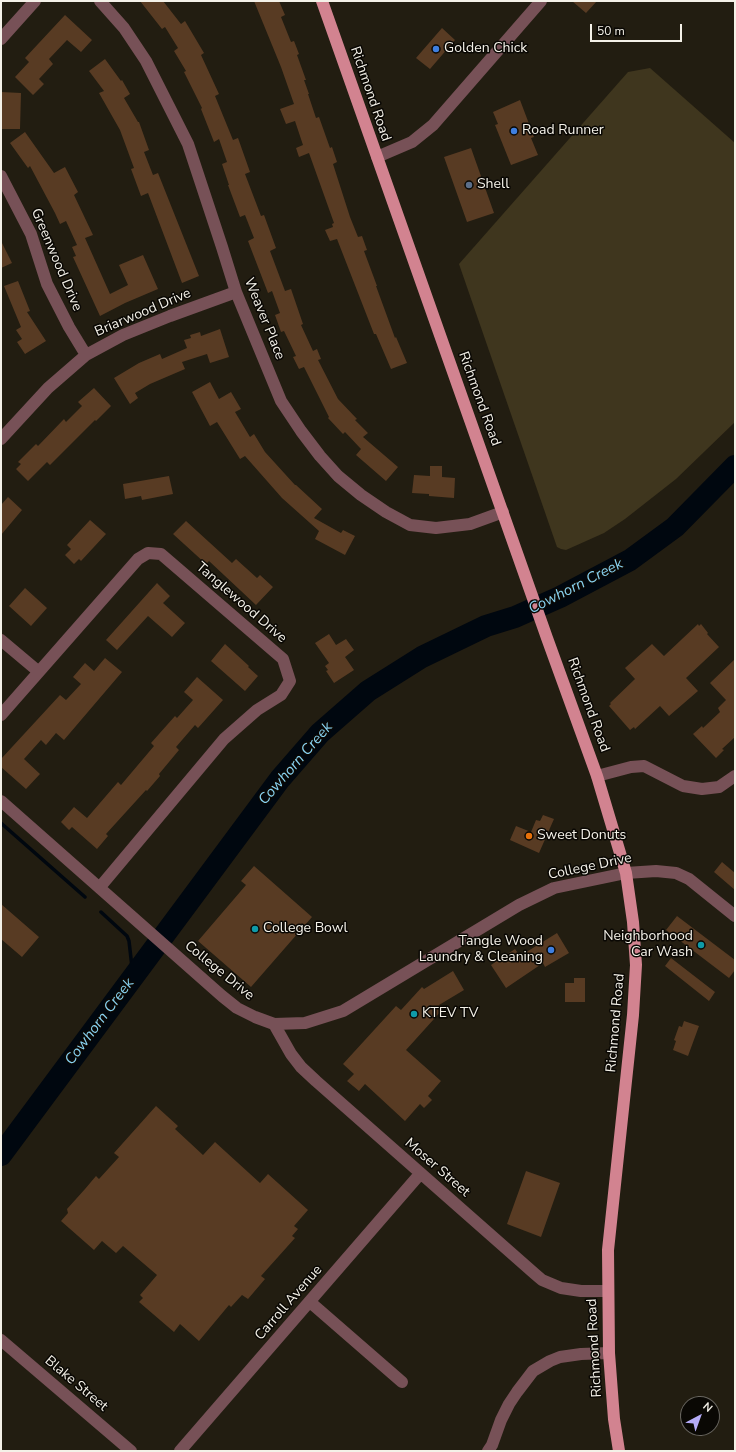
<!DOCTYPE html>
<html>
<head>
<meta charset="utf-8">
<style>
	body { margin:0 }
	#map { position:relative; width:736px; height:1452px; overflow:hidden; background:#221d11; font-family:"Nunito Sans",sans-serif }
	canvas { display:block }
	.frame { position:absolute; inset:0; border:2px solid #f4f1e8; pointer-events:none }
	.north { position:absolute; left:680px; top:1396px; width:40px; height:40px; box-sizing:border-box; background:#0a0804; border:1px solid #68655f; border-radius:50%; rotate:41deg; font-size:11px; font-weight:700; line-height:16px; text-align:center; color:#f4f1e8 }
	.north::after { content:''; display:block; margin:auto; width:14px; height:18px; background:#b5acf8; clip-path:polygon(50% 0,100% 100%,50% 72%,0 100%) }
	.scale { position:absolute; left:590px; top:24px; width:92px; height:18px; box-sizing:border-box; border:2px solid #f4f1e8; border-top:0; padding-left:5px; font-size:12px; line-height:14px; white-space:nowrap; color:#f4f1e8; -webkit-text-stroke:3px #0a0804; paint-order:stroke }
</style>
</head>
<body>
<div id="map">
<canvas width="736" height="1452"></canvas>
<div class="frame"></div>
<div class="north">N</div>
<div class="scale">50 m</div>
</div>
<script>
const ctx = document.querySelector('canvas').getContext('2d');
ctx.lineJoin = 'round';
function fillPath(path, color) { ctx.fillStyle = color; ctx.fill(path, 'evenodd'); }
const shape = rows => new Path2D(rows.map(r => 'M' + r).join(''));
function stroke(path, color, width, dash) { ctx.strokeStyle = color; ctx.lineWidth = width; ctx.lineCap = dash ? 'butt' : 'round'; ctx.setLineDash(dash || []); ctx.stroke(path); }
function drawText(font, color, halo, rows, align = 'center') {
  ctx.font = font + ' "Nunito Sans",sans-serif'; ctx.lineWidth = 3; ctx.setLineDash([]); ctx.textBaseline = 'middle'; ctx.strokeStyle = halo; ctx.fillStyle = color; for (const [text, x, y, turn = 0] of rows) {
    ctx.save(); ctx.translate(x, y); ctx.rotate((+turn || 0) * Math.PI / 180); ctx.textAlign = isNaN(turn) ? turn : align; if (halo) ctx.strokeText(text, 0, 0); ctx.fillText(text, 0, 0); ctx.restore();
  }
}
const green = shape([
	[650,68,735,143,735,422,676,479,625,519,604,533,566,550,561,549,557,547,459,264,628,72]
]);
const stream = shape([
	[1,823,85,897],
	[101,912,127,936,129,941,133,976]
]);
const river = shape([
	[1,1155,280,779,320,733,368,691,422,657,486,626,515,617,560,597,630,560,675,527,735,466]
]);
const building = shape([
	[140,1,163,1,181,24,185,21,204,53,201,55,219,94,215,96,233,140,238,138,250,172,245,174,261,216,264,215,276,248,270,251,285,291,291,289,303,324,301,325,313,351,317,349,321,359,318,360,338,399,357,419,355,420,368,433,363,437,398,467,386,481,356,455,361,449,345,432,343,434,328,418,329,417,304,367,299,369,293,357,296,356,284,331,281,332,275,315,280,313,272,291,268,293,248,241,254,238,245,215,240,217,228,185,229,185,222,164,227,162,219,139,214,142,201,109,202,108,184,72,186,71,174,51,178,48,165,27,162,29],
	[254,1,279,1,285,15,281,17,291,42,294,41,299,54,297,55,306,80,304,80,309,94,308,94,316,118,319,117,330,148,332,147,337,162,333,164,350,217,358,237,362,236,367,250,364,251,377,286,376,286,395,338,396,337,407,363,391,369,376,334,374,334,337,239,330,241,325,230,333,227,332,224,334,223,309,153,299,157,296,148,303,145,295,121,286,124,280,109,294,104,281,67],
	[572,1,597,1,586,13],
	[65,15,92,40,81,52,67,40,49,59,53,64,39,79,44,84,33,95,15,77,29,62,25,58],
	[442,28,455,40,430,69,416,58],
	[105,59,121,81,122,80,130,94,124,98,138,122,139,122,149,150,144,152,153,175,158,173,199,276,182,283,148,193,141,196,131,169,134,168,120,130,99,93,104,91,89,71],
	[1,92,21,93,20,129,1,129],
	[520,100,534,137,531,138,538,155,511,165,495,125,498,124,493,112],
	[25,132,54,173,65,167,78,192,74,195,93,235,85,238,110,294,128,285,119,265,143,255,158,289,125,303,100,316,73,257,76,256,72,247,77,245,66,221,60,224,55,213,30,166,28,168,10,143],
	[471,148,494,213,467,222,444,157],
	[1,241,12,263,1,268],
	[18,281,30,311,27,312,46,341,25,354,17,342,22,339,16,330,21,327,4,286],
	[220,329,229,357,210,363,207,354,182,362,185,369,150,384,135,393,138,398,130,404,114,378,139,363,160,354,162,359,187,348,184,340,191,338,190,335,200,332,201,336],
	[210,382,219,399,231,392,241,409,235,412,250,437,254,434,265,452,295,485,296,485,322,509,314,518,341,533,343,530,355,536,345,555,315,539,319,531,282,498,245,456,240,459,217,422,210,426,192,392],
	[94,388,111,406,96,421,95,420,50,465,47,462,28,481,16,469,21,464,18,462,36,444,38,446,64,419,66,422,82,406,78,402],
	[430,466,442,466,442,477,455,478,454,498,429,496,429,494,412,493,414,475,430,476],
	[169,476,173,494,142,500,141,496,125,499,123,484],
	[8,497,22,510,1,535,1,505],
	[90,520,106,534,81,561,79,559,74,564,65,555,71,549,67,545],
	[186,521,232,563,236,559,257,578,260,575,273,587,256,605,209,561,206,564,173,534],
	[157,583,170,596,163,603,185,623,172,637,148,616,117,650,106,640],
	[25,588,47,608,31,626,9,606],
	[698,624,699,626,701,624,708,633,707,634,719,647,686,678,698,691,669,716,660,706,635,729,634,727,630,730,609,706,611,704,610,703,635,679,625,668,652,644,664,656],
	[329,634,336,645,346,639,354,650,345,657,354,670,334,683,326,671,328,670,325,666,329,663,315,643],
	[225,644,249,666,248,667,258,676,245,691,211,661],
	[105,658,122,672,64,740,56,733,46,745,41,740,24,759,40,774,26,789,1,767,1,759,60,695,66,700,81,684,73,677,85,663,94,671],
	[735,659,735,737,722,749,724,750,716,758,693,734,702,726,703,728,720,712,718,708,726,700,710,683],
	[197,677,223,700,198,728,195,725,176,747,179,750,159,774,160,776,147,791,146,790,106,834,108,836,97,849,72,827,69,830,61,822,74,807,87,818,118,782,121,785,154,746,151,743,175,716,177,718,193,700,184,692],
	[543,815,554,819,539,853,510,840,516,826,531,832,536,820,540,821],
	[722,862,735,873,735,890,714,872],
	[254,866,312,917,251,987,198,941,246,885,241,881],
	[1,904,39,937,22,957,1,939],
	[677,916,735,960,735,970,729,978,666,930],
	[557,933,569,953,545,967,543,963,506,988,491,965,515,949,520,956],
	[671,958,715,992,709,1001,665,966],
	[453,971,464,990,439,1005,443,1009,406,1050,441,1081,428,1096,432,1100,424,1108,420,1104,405,1121,365,1084,359,1091,347,1081,354,1074,343,1064,396,1006,401,1010,422,987,424,989],
	[574,978,585,978,585,1002,565,1002,565,983,574,983],
	[684,1021,699,1026,688,1056,673,1050,676,1041,674,1040,679,1026,682,1027],
	[156,1106,178,1126,175,1129,203,1155,215,1142,260,1183,268,1174,308,1210,294,1226,298,1229,292,1236,295,1238,261,1276,265,1279,248,1299,242,1295,231,1307,229,1305,199,1341,180,1324,174,1332,139,1302,143,1298,140,1295,157,1275,123,1246,116,1253,102,1241,94,1250,61,1221,68,1213,67,1209,85,1189,96,1176,99,1179,119,1157,114,1153],
	[526,1171,560,1183,541,1237,507,1224]
]);
const minor = shape([
	[100,1,124,28,146,61,188,144,222,247,236,292,281,401,301,431,320,456,338,476,361,495,386,512,410,525,436,528,470,524,503,512],
	[1,39,35,1],
	[377,157,412,142,433,125,541,1],
	[1,176,31,234,47,284,69,327,86,355],
	[1,439,48,388,86,355,123,335,170,316,236,292],
	[1,640,39,672],
	[1,715,138,559,148,553,161,554,283,659,290,681,281,695,257,710,224,739,100,887],
	[597,776,631,767,644,766,683,786,702,789,719,787,735,776],
	[1,801,222,996,237,1008,255,1017,274,1024,305,1023,343,1011,519,905,554,888,626,873,656,871,676,873,689,879,735,916],
	[274,1024,291,1054,301,1067,316,1081,535,1274,542,1280,561,1288,581,1291,607,1291],
	[310,1302,402,1382],
	[1,1340,131,1451],
	[180,1451,420,1174],
	[488,1451,492,1445,501,1420,509,1404,517,1392,533,1371,550,1361,560,1357,581,1354,609,1353]
]);
const major = shape([
	[322,1,547,638,597,776,626,873,633,922,636,965,633,1015,608,1250,609,1353,614,1419,619,1451]
]);
const markers = [
	[436,49,4,"#3f7fe0"],
	[514,131,4,"#3f7fe0"],
	[469,185,4,"#5c6f8a"],
	[529,836,4,"#e8710a"],
	[255,929,4,"#0f9aa8"],
	[701,945,4,"#0f9aa8"],
	[551,950,4,"#3f7fe0"],
	[414,1014,4,"#0f9aa8"]
];
const poiNames = [
	["Golden Chick",444,49],
	["Road Runner",522,131],
	["Shell",477,185],
	["Sweet Donuts",537,836],
	["College Bowl",263,929],
	["Neighborhood",693,937,"right"],
	["Car Wash",693,953,"right"],
	["Tangle Wood",543,942,"right"],
	["Laundry & Cleaning",543,958,"right"],
	["KTEV TV",422,1014]
];
const streetNames = [
	["Richmond Road",370,94,71],
	["Greenwood Drive",56,260,67],
	["Briarwood Drive",143,313,-23],
	["Weaver Place",264,319,68],
	["Richmond Road",479,399,70],
	["Tanglewood Drive",241,603,41],
	["Richmond Road",588,705,70],
	["College Drive",590,867,-12],
	["College Drive",219,971,39],
	["Richmond Road",616,1023,-85],
	["Moser Street",437,1168,41],
	["Carroll Avenue",289,1303,-49],
	["Richmond Road",595,1348,-93],
	["Blake Street",76,1384,40]
];
const waterNames = [
	["Cowhorn Creek",576,587,-27],
	["Cowhorn Creek",296,764,-49],
	["Cowhorn Creek",100,1022,-53]
];
fillPath(green, '#3f361e');
stroke(stream, '#00070f', 3.5);
stroke(river, '#00070f', 22);
fillPath(building, '#583b23');
stroke(minor, '#775157', 12);
stroke(major, '#d28390', 12);
for (const [x, y, r, color] of markers) { const dot = new Path2D(); dot.arc(x, y, r, 0, 2 * Math.PI); ctx.fillStyle = color; ctx.fill(dot); stroke(dot, '#0a0804', 1.5); }
drawText('14px', '#f4f1e8', '#0a0804', poiNames, 'left');
drawText('14px', '#f4f1e8', '#0a0804', streetNames);
drawText('italic 15px', '#89d3f2', '#0a0804', waterNames);
</script>
</body>
</html>
